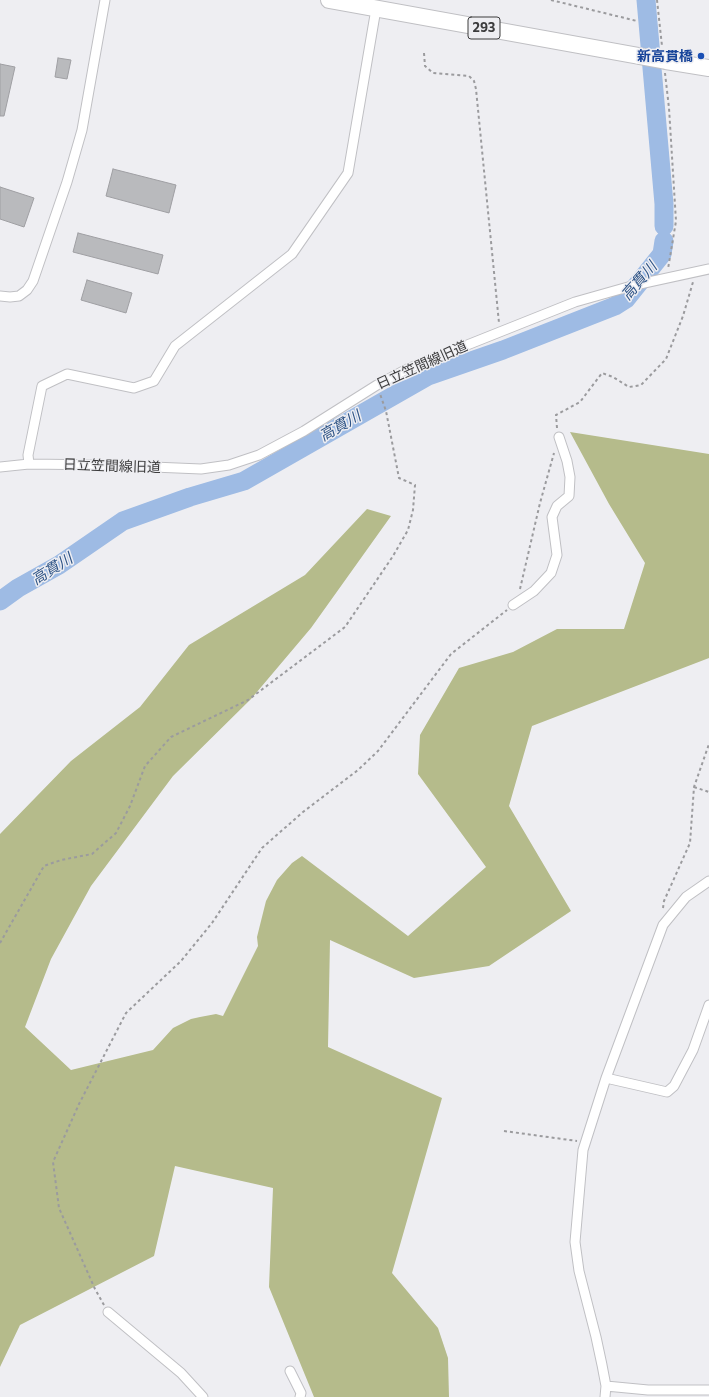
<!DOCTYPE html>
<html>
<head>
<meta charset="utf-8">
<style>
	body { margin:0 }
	canvas { display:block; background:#eeeef2 }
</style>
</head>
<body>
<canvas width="709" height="1397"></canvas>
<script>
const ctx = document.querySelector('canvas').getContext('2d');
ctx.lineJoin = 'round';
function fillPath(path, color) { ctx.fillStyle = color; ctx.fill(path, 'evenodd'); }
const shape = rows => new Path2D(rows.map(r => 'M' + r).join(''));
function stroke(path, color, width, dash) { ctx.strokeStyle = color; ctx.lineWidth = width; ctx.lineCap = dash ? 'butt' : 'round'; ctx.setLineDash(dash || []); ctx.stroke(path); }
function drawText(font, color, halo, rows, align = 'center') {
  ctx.font = font + ' Commissioner,"Noto Sans JP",sans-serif'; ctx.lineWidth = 3; ctx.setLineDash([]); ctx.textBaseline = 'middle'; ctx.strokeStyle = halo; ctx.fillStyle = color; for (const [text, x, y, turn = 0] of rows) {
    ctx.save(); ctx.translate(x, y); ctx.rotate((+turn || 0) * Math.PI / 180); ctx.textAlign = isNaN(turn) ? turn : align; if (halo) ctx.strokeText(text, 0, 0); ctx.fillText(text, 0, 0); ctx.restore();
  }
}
const forest = shape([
	[570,432,709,454,709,658,532,726,509,806,571,911,489,966,414,978,330,940,328,1047,442,1098,392,1273,438,1328,448,1358,449,1397,314,1397,269,1287,273,1188,175,1166,154,1256,20,1325,0,1367,0,834,71,761,140,707,189,645,305,575,367,509,391,516,311,628,251,699,173,776,91,886,51,959,25,1027,71,1070,153,1050,173,1028,191,1019,200,1017,216,1014,223,1016,258,946,257,937,266,901,277,880,292,863,302,856,408,936,486,867,418,774,420,735,459,668,513,652,557,629,624,629,645,563,609,504]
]);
const river = shape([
	[646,0,664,204,664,226],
	[0,601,18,588,59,565,123,521,190,497,244,481,428,376,503,350,615,306,626,299,662,254,664,241]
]);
const building = shape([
	[58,58,71,60,67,79,55,77,58,58],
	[0,64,15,67,4,116,0,116,0,64],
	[113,169,176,185,169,213,106,196,113,169],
	[0,187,34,198,24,227,0,219,0,187],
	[78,233,163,255,158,274,73,252,78,233],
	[87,280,132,293,126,313,81,300,87,280]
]);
const path = shape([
	[551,0,637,21],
	[657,0,662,46],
	[424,53,425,66,433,73,469,76,474,81,476,89,499,323],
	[665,73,669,108,676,221,668,269],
	[557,428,556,415,580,402,602,373,613,377,629,387,641,385,666,359,683,316,693,282],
	[520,589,540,503,554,453],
	[694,787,709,792],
	[663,908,664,901,690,843,694,787,709,744],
	[0,943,44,866,61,860,92,854,116,833,130,806,145,766,171,737,248,700,345,627,393,556,408,530,413,510,415,485,399,478,386,411,380,394],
	[504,1131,577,1141],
	[104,1305,95,1289,59,1208,53,1162,79,1104,126,1013,181,961,212,923,262,848,303,812,358,770,378,751,451,654,507,610]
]);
const street = shape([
	[0,296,10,297,19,296,27,290,33,281,67,182,82,130,105,0],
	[29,464,28,455,42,386,67,374,134,388,154,381,175,346,292,254,348,173,376,9],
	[0,467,29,464,105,465,201,469,229,465,259,455,304,431,377,385,407,369,575,302,635,285,709,269],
	[513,605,534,591,551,573,557,555,552,517,557,506,569,496,570,477,567,461,559,437],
	[606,1078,667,1092,674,1086,693,1050,709,1005],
	[108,1312,181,1373,203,1397],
	[290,1371,301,1393,300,1397],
	[606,1386,648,1390,709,1390],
	[605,1397,606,1386,602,1365,596,1337,579,1271,575,1242,583,1150,606,1078,663,925,686,897,709,881]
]);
const highway = shape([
	[329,0,639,56],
	[666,61,709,68]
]);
const highwayBridge = shape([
	[639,56,666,61]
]);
const markers = [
	[701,56,4,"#1a4fb4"]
];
const shields = [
	[484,28,32]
];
const shieldNames = [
	["293",484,28]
];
const transitNames = [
	["新高貫橋",693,56]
];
const streetNames = [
	["日立笠間線旧道",422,365,-24],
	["日立笠間線旧道",112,466,2]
];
const waterNames = [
	["高貫川",639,281,-49],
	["高貫川",340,426,-30],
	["高貫川",52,569,-32]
];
fillPath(forest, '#b5bb8b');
stroke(river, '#9ebbe4', 19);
fillPath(building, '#b9babd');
stroke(building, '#9f9fa3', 1);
stroke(street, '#c0c0c4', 11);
stroke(highway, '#c0c0c4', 18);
stroke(path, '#9b9b9e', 2, [3, 3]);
stroke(street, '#fff', 9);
stroke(highway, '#fff', 16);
stroke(highwayBridge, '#c0c0c4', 18, []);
stroke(highwayBridge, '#fff', 16);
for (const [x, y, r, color] of markers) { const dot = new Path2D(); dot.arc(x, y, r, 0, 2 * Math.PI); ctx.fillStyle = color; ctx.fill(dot); stroke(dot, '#eeeef2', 1.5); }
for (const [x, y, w] of shields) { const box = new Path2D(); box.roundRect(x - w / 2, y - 11, w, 22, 3); ctx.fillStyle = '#eeeef2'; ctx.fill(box); stroke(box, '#3c3c3d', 1); }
drawText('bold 13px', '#3c3c3d', null, shieldNames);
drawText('bold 14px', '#164399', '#eeeef2', transitNames, 'right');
drawText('14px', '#3c3c3d', '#eeeef2', streetNames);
drawText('italic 15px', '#2d5386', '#eeeef2', waterNames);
</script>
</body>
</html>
